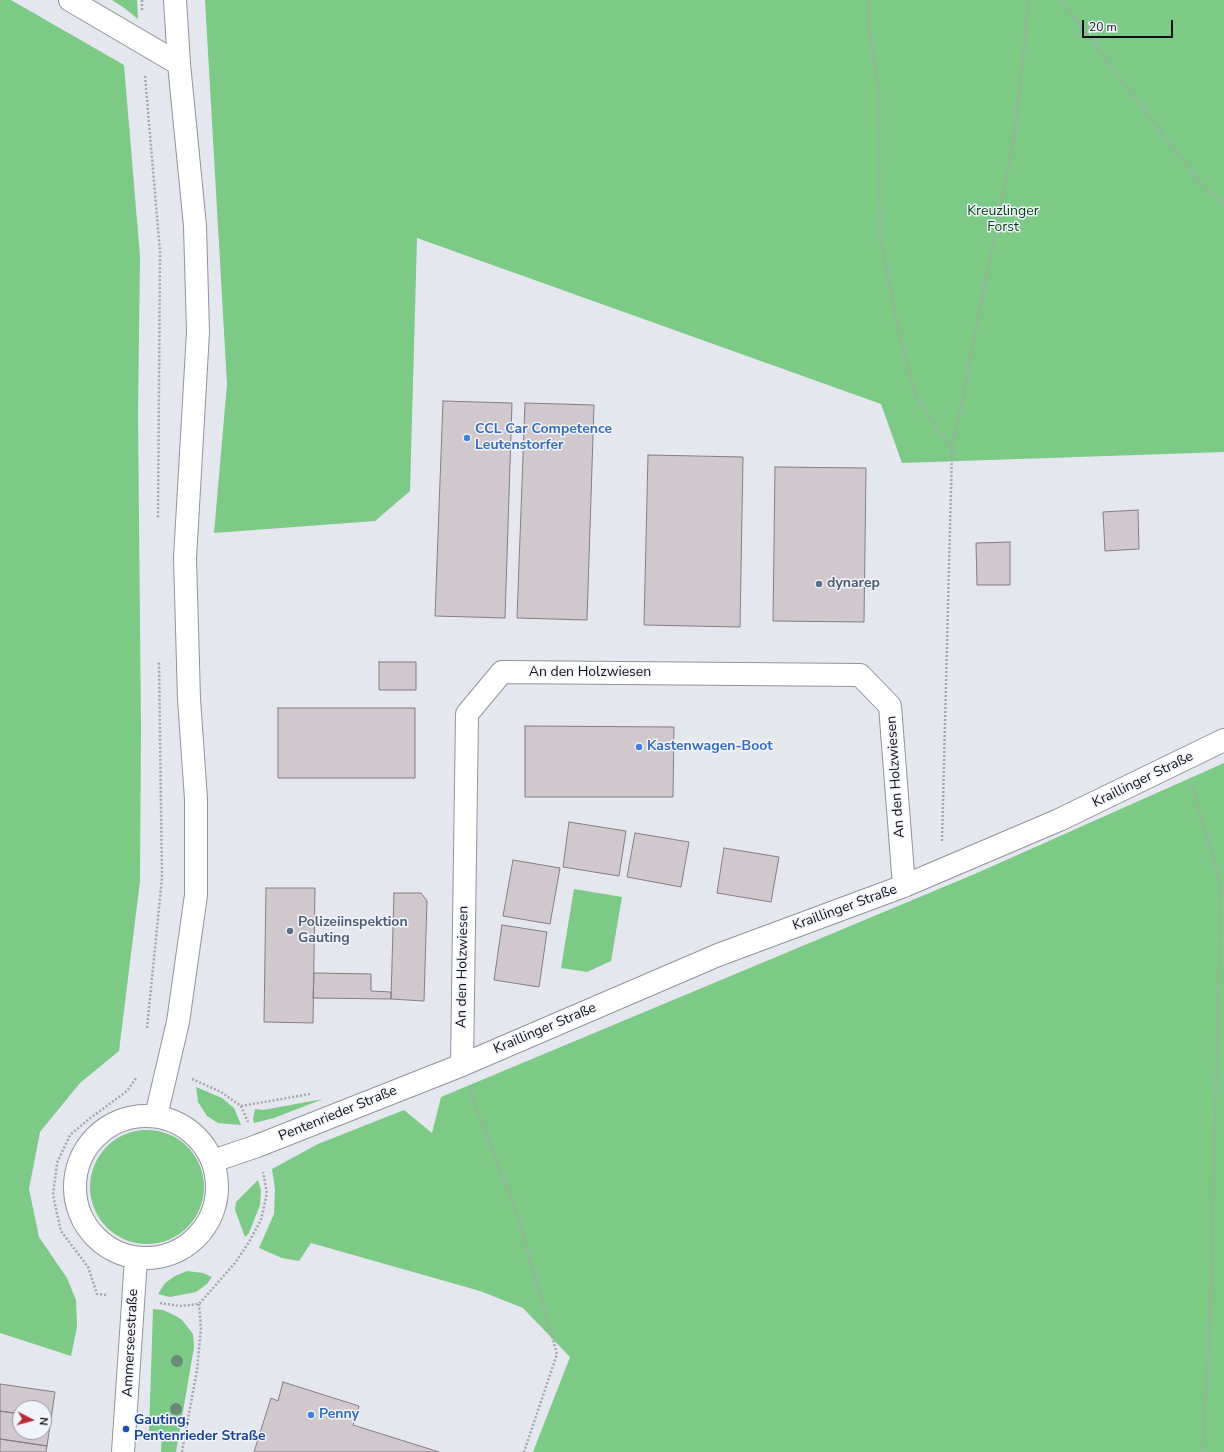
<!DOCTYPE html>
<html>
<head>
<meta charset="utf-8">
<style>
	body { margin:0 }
	#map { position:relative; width:1224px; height:1452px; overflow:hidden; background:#e5e7ef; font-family:"Nunito Sans",sans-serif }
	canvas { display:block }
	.north { position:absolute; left:12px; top:1400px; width:40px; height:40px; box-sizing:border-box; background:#f2f4fc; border:1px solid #989aa0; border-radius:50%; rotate:96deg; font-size:11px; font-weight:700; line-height:16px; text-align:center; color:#121215 }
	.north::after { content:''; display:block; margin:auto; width:14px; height:18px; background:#bb2b35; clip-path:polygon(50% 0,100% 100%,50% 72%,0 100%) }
	.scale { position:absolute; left:1082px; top:20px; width:91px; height:18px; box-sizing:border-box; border:2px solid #121215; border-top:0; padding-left:5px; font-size:12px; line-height:14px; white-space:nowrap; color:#121215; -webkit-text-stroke:3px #f2f4fc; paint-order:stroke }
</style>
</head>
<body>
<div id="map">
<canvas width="1224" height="1452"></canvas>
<div class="north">N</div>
<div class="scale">20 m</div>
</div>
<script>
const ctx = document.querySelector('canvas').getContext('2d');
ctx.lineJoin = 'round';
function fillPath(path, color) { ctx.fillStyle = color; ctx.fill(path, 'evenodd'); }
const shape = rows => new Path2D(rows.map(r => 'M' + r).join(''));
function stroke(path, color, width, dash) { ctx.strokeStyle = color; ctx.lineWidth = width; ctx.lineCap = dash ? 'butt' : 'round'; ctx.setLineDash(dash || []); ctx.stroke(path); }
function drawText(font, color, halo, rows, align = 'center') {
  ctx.font = font + ' "Nunito Sans",sans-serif'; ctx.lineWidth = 3; ctx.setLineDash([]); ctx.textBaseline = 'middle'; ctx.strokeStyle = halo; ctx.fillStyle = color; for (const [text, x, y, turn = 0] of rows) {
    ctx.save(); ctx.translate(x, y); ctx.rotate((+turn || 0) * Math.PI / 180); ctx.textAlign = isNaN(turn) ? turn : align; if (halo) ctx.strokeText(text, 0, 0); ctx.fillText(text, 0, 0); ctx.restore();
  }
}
const green = shape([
	[0,0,11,0,124,65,140,256,138,415,141,727,140,881,119,1051,80,1083,40,1132,29,1189,39,1237,67,1278,76,1300,77,1327,71,1356,0,1333],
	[112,0,137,0,138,19,123,7],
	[205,0,1224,0,1224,452,902,463,881,404,417,238,410,491,375,521,214,533,227,384],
	[1224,763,1224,1452,533,1452,570,1357,523,1308,480,1291,311,1243,299,1261,282,1258,259,1248,274,1214,275,1189,272,1169,318,1144,404,1110,432,1133,441,1097,977,873],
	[574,889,622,897,611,961,587,972,561,968],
	[196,1087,222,1098,234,1108,241,1125,218,1123,207,1116,198,1102],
	[323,1099,274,1118,254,1123,253,1119,255,1109,263,1110],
	'90 1187a57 57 0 1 1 114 0a57 57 0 1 1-114 0Z',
	[258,1180,261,1190,260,1205,249,1233,245,1237,235,1210,236,1202],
	[187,1271,203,1273,212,1277,207,1284,196,1292,170,1297,158,1294,165,1283,175,1276],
	[153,1309,163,1310,176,1316,182,1320,193,1334,194,1347,176,1452,161,1452,162,1432,149,1431]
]);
const building = shape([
	[443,401,512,403,505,618,435,616,443,401],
	[525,403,594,405,587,620,517,618,525,403],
	[648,455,743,457,740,627,644,625,648,455],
	[775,467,866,468,864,622,773,621,775,467],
	[1138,510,1139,549,1105,551,1103,512,1138,510],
	[1010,542,1010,585,977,585,976,543,1010,542],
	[379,662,416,662,416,690,379,690,379,662],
	[278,708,415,708,415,778,278,778,278,708],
	[525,726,674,727,673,797,525,797,525,726],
	[569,822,626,831,619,876,563,867,569,822],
	[635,833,689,842,681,887,627,877,635,833],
	[724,848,779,857,771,902,717,893,724,848],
	[513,860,560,868,550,924,503,916,513,860],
	[266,888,315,888,313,1023,264,1022,266,888],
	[394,893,421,893,427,901,424,1001,391,999,394,893],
	[502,925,547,932,539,987,494,980,502,925],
	[314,973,371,974,371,991,391,992,391,999,313,998,314,973],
	[283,1382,359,1406,353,1425,439,1452,254,1452,271,1398,278,1401,283,1382],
	[0,1384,55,1392,51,1419,44,1418,44,1408,20,1408,20,1414,0,1411,0,1384],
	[0,1411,20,1414,20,1432,44,1432,44,1418,51,1419,47,1446,0,1439,0,1411],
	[0,1439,47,1446,46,1452,0,1452,0,1439]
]);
const path = shape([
	[142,0,142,11],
	[869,0,869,29,879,90,880,237,899,333,916,396,952,450],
	[1061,0,1200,183,1224,204],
	[145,76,160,252,158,519],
	[1192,785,1221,886,1210,1322,1202,1452],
	[942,841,952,450,1013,144,1024,51,1028,0],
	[147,1028,162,878,159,662],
	[192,1079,221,1092,241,1106,248,1122],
	[470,1090,518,1217,557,1354,524,1452],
	[241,1106,310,1094],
	[106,1295,97,1294,88,1267,61,1231,53,1195,57,1163,70,1135,89,1119,127,1091,136,1078],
	[160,1303,180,1306,199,1304,235,1263,249,1242,261,1220,267,1193,263,1172],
	[182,1452,197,1370,201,1328,199,1304]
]);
const minor = shape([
	[70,0,179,64],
	[462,1065,467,714,502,672,860,675,890,706,904,886],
	[213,1161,257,1146,462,1065,718,955,904,886,1059,820,1224,740]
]);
const major = shape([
	'75 1187a71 71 0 1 1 142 0a71 71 0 1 1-142 0Z',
	[156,1116,178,1022,196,895,196,799,189,699,185,558,198,332,195,226,179,64,175,0],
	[123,1452,136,1259]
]);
const trees = [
	[177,1361],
	[176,1409]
];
const markers = [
	[467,438,4,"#3f7fe0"],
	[819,584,4,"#5c6f8a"],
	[639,747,4,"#3f7fe0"],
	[290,931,4,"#5c6f8a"],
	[311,1415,4,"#3f7fe0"],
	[126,1429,4,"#1a4fb4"]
];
const parkNames = [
	["Kreuzlinger",1003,212],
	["Forst",1003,228]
];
const shopNames = [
	["CCL Car Competence",475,430],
	["Leutenstorfer",475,446],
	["Kastenwagen-Boot",647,747],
	["Penny",319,1415]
];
const serviceNames = [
	["dynarep",827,584],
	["Polizeiinspektion",298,923],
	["Gauting",298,939]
];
const streetNames = [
	["An den Holzwiesen",590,673],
	["An den Holzwiesen",896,777,-94],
	["Kraillinger Straße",1143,780,-26],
	["Kraillinger Straße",845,908,-20],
	["An den Holzwiesen",463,967,-89],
	["Kraillinger Straße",545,1029,-23],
	["Pentenrieder Straße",338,1114,-22],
	["Ammerseestraße",131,1343,-87]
];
const transitNames = [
	["Gauting,",134,1421],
	["Pentenrieder Straße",134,1437]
];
fillPath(green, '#7dc986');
fillPath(building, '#d0c8cd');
stroke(building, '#857d83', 1);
stroke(minor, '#91939b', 24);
stroke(major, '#91939b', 24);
stroke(path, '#a5a6ac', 2.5, [2, 2]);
stroke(minor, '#fff', 22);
stroke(major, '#fff', 22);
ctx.fillStyle = '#688b75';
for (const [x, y] of trees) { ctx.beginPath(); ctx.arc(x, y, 6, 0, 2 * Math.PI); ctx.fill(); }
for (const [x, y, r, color] of markers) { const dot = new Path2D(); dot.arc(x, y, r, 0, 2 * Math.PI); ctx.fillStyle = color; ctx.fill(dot); stroke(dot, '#f2f4fc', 1.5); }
drawText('14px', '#023f12', '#f2f4fc', parkNames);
drawText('bold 14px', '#366cbe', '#f2f4fc', shopNames, 'left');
drawText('bold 14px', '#4e5e75', '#f2f4fc', serviceNames, 'left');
drawText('14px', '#121215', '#f2f4fc', streetNames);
drawText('bold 14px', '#164399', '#f2f4fc', transitNames, 'left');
</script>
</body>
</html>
